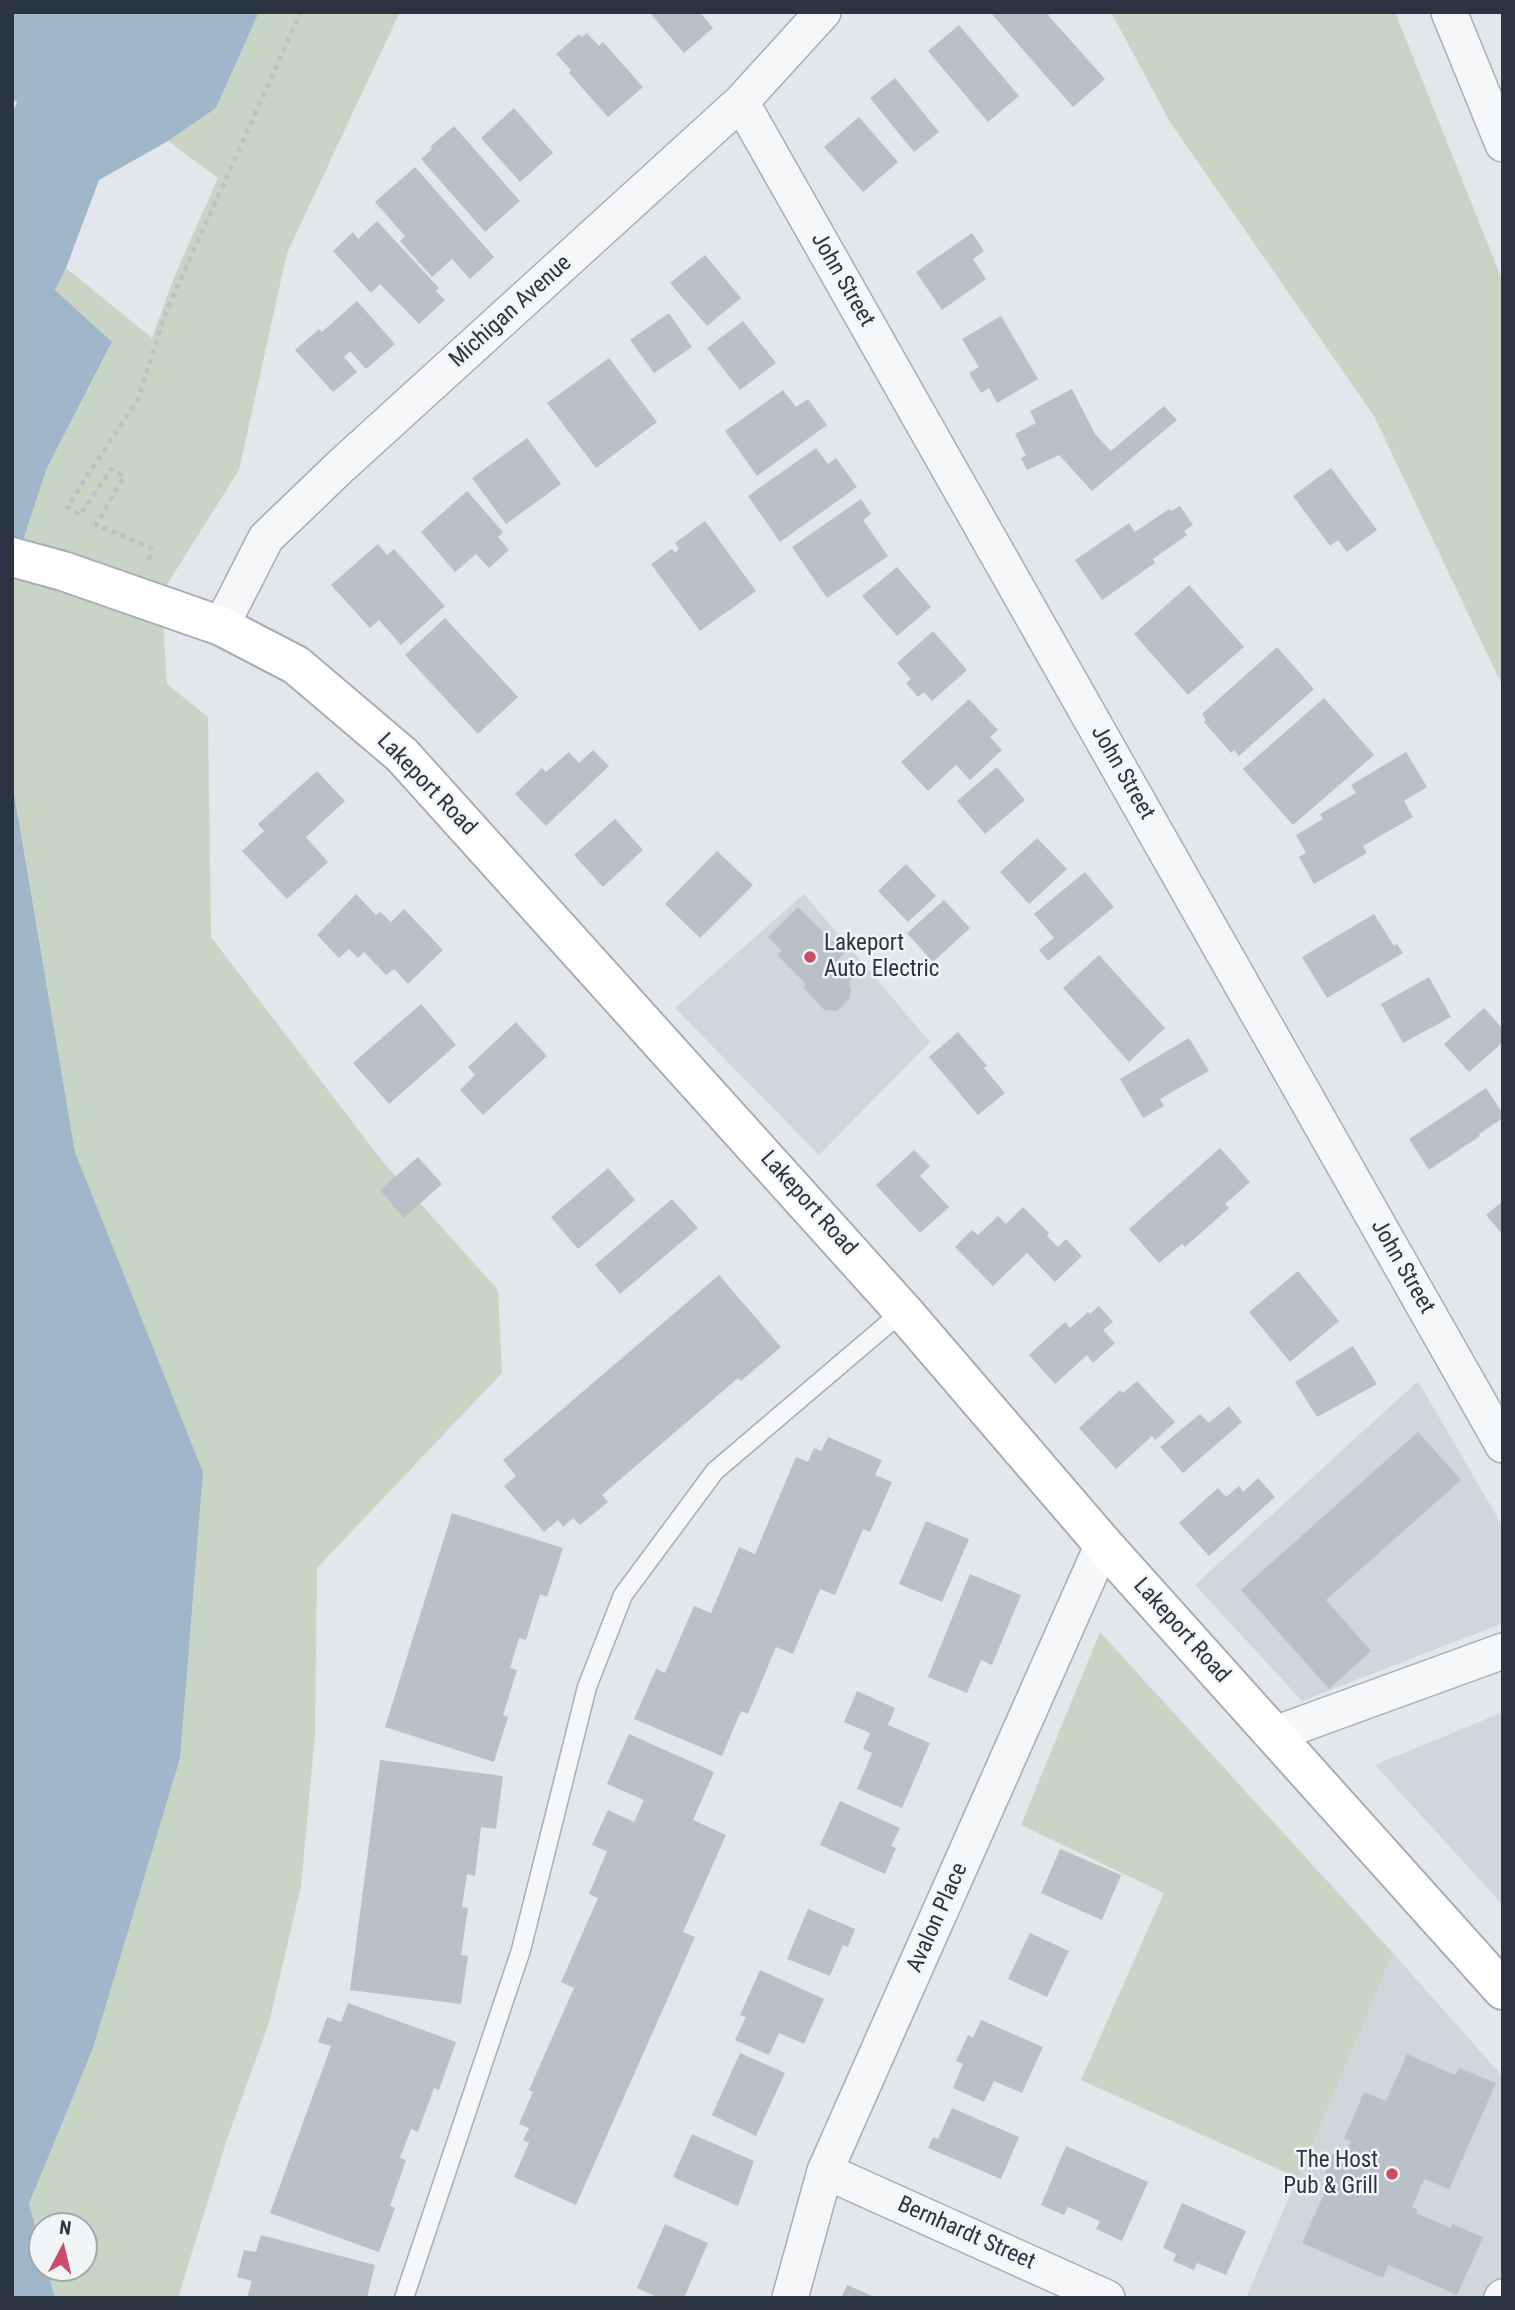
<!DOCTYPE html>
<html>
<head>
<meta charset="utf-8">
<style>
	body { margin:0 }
	#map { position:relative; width:1515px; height:2310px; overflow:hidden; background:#e3e6eb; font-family:"Roboto Condensed",sans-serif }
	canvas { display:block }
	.frame { position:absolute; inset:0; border:14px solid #2b3542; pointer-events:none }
	.north { position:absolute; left:28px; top:2212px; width:70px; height:70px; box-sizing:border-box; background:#f2f5f8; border:2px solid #a2a8af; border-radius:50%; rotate:7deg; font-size:19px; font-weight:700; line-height:28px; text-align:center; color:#2b3542 }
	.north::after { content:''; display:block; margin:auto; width:24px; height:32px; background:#cc4b69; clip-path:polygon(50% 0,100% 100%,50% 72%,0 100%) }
</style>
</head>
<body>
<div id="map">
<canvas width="1515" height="2310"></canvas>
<div class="frame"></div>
<div class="north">N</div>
</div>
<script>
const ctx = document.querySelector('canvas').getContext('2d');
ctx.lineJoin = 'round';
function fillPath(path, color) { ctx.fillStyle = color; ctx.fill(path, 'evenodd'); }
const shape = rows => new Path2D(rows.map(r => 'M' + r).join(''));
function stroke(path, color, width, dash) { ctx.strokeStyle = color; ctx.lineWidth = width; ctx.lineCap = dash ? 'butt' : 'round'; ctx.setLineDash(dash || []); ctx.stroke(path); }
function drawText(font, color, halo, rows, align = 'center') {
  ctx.font = font + ' "Roboto Condensed",sans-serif'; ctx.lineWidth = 5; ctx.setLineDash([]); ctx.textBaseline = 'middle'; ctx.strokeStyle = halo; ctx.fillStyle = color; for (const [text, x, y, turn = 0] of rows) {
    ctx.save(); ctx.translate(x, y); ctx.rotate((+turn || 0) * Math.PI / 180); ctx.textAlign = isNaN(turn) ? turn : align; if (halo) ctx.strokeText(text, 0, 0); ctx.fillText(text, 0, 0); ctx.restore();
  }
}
const built = shape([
	[804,894,930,1042,819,1155,675,1008],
	[1418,1381,1503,1527,1503,1623,1302,1701,1195,1585],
	[1503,1712,1503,1905,1375,1765],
	[1393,1953,1503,2077,1503,2298,1246,2298]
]);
const green = shape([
	[259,12,400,12,287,253,239,470,161,594,167,684,208,717,211,937,383,1162,498,1290,502,1373,317,1568,315,1734,301,1886,269,2023,227,2139,178,2298,55,2298,47,2268,84,2268,84,2226,42,2226,42,2250,29,2204,93,2047,203,1472,75,1152,12,781,12,574,47,468,112,343,55,290,66,268,152,338,175,275,218,178,168,141,216,108],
	[1111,12,1395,12,1503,282,1503,687,1374,416,1170,122],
	[1100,1632,1393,1953,1298,2178,1081,2080,1164,1893,1021,1825]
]);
const water = shape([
	[12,12,259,12,216,108,168,141,99,180,66,268,55,290,112,342,47,468,12,574,12,114,17,102,12,99],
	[12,781,75,1152,203,1472,180,1758,93,2048,29,2204,42,2250,42,2268,47,2268,55,2298,12,2298]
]);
const building = shape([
	[649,12,700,12,713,28,684,53],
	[990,12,1051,12,1048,15,1105,79,1073,107],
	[959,25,1019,96,988,122,928,51],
	[587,33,599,46,603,42,643,87,608,117,569,73,571,70,556,54,579,34,582,37],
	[895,78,939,132,914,152,870,98],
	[514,108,553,153,520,182,481,138],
	[859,117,898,162,863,192,824,147],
	[454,126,520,201,485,232,421,159,432,149,430,147],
	[415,167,494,257,470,279,452,259,432,277,400,241,405,236,375,202],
	[377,221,439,288,436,291,445,300,419,324,380,284,371,293,333,251,353,232,358,239],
	[972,233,984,251,973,259,986,279,942,310,916,272],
	[705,255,741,298,707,326,670,283],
	[357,301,395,344,366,369,350,351,344,357,357,372,333,392,295,350,319,329,322,332],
	[669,313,692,347,654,373,630,340],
	[1001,316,1038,379,997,403,989,388,981,393,969,373,979,367,962,339],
	[743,321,776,363,740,390,707,348],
	[609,358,657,422,596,468,547,403],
	[1072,389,1095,434,1111,451,1164,406,1177,420,1092,491,1059,455,1027,470,1021,458,1026,456,1015,434,1036,423,1030,411],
	[783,390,796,407,808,399,827,425,757,476,725,431],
	[527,438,561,484,506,524,472,478],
	[816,448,828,464,836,458,857,487,780,542,748,496],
	[1331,468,1377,530,1347,552,1338,540,1330,546,1293,496],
	[467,491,503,532,498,537,509,550,489,568,476,554,455,572,421,532],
	[861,499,871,514,863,520,888,556,827,598,792,547],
	[1180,506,1193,525,1184,531,1187,535,1153,559,1155,563,1102,600,1075,560,1129,523,1135,532,1169,509,1171,511],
	[705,521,756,591,700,631,651,564,672,549,675,553,679,549,675,543],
	[378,544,387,555,394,549,445,606,401,645,379,620,370,628,331,585],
	[897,567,931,607,897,636,862,596],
	[1189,585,1244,647,1188,695,1134,634],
	[445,618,518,697,478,734,405,655],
	[933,631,967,670,932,701,924,692,918,697,906,683,911,679,897,663],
	[1277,647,1314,689,1239,756,1234,750,1231,753,1204,722,1206,720,1202,714],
	[1324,698,1374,755,1293,825,1243,769],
	[969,699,998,730,990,737,1002,750,970,780,956,765,928,791,901,762],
	[593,750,609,766,546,826,515,794,542,768,546,772,569,752,579,763],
	[1406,752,1427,787,1404,801,1413,817,1363,846,1367,853,1314,884,1299,857,1306,853,1296,835,1323,819,1320,814,1356,793,1351,785],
	[997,767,1025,800,985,834,957,801],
	[317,771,345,801,306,837,328,862,287,899,242,851,264,831,258,824],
	[615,819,643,850,603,887,574,855],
	[1037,838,1067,869,1029,904,1000,872],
	[717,851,753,885,700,938,665,904],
	[906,864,936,896,908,922,878,891],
	[1085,872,1114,907,1048,961,1039,950,1054,938,1034,914],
	[356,894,376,915,380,912,391,922,404,909,443,950,408,984,394,969,386,975,364,952,358,958,349,949,339,958,317,935],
	[944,900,970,928,933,962,907,933],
	[798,907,844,953,838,960,854,976,849,982,851,990,849,999,837,1011,824,1010,803,987,806,984,777,955,782,951,768,937],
	[1374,914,1394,946,1397,944,1403,953,1327,998,1302,957],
	[1099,955,1165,1028,1129,1062,1063,988],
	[1429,977,1451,1017,1403,1043,1381,1004],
	[421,1004,456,1045,389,1104,353,1063],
	[1484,1008,1503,1029,1503,1042,1469,1072,1444,1044],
	[516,1022,547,1056,483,1115,460,1090,475,1075,468,1067],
	[958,1032,987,1066,984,1068,1005,1093,978,1115,929,1057],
	[1189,1038,1209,1071,1160,1099,1164,1106,1143,1118,1120,1079],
	[1486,1088,1503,1114,1503,1118,1479,1134,1480,1136,1429,1170,1409,1139],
	[1220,1148,1250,1182,1225,1204,1229,1208,1185,1247,1182,1244,1159,1263,1129,1229],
	[914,1150,930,1166,920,1176,949,1207,920,1233,876,1185],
	[418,1157,442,1184,404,1218,380,1190],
	[608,1168,635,1200,578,1249,551,1217],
	[672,1199,698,1228,620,1294,595,1265],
	[1503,1201,1503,1235,1486,1215],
	[1023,1207,1049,1233,1047,1236,1058,1247,1066,1239,1082,1256,1055,1282,1027,1253,993,1286,955,1247,972,1230,978,1235,998,1216,1006,1224],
	[1298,1271,1339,1321,1290,1362,1249,1312],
	[719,1275,781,1347,741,1381,738,1378,602,1495,608,1502,580,1525,573,1518,563,1527,558,1520,544,1532,504,1486,516,1476,503,1460],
	[1099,1306,1113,1322,1103,1330,1115,1343,1093,1363,1087,1355,1055,1384,1029,1355,1065,1322,1070,1328,1088,1312,1090,1314],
	[1353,1346,1377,1384,1317,1417,1295,1382],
	[1137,1381,1175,1422,1155,1440,1152,1436,1116,1469,1079,1428,1120,1390,1123,1393],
	[1229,1406,1242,1422,1183,1473,1160,1447,1200,1414,1209,1423],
	[1418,1432,1461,1480,1326,1600,1371,1651,1329,1689,1241,1590],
	[828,1437,882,1460,875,1475,892,1482,870,1532,863,1529,835,1595,820,1589,793,1654,776,1647,748,1714,741,1711,722,1756,634,1719,656,1669,665,1673,694,1606,711,1613,739,1547,755,1554,796,1457,808,1462,814,1448,821,1451],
	[1258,1478,1275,1497,1209,1556,1179,1523,1218,1488,1226,1497,1239,1486,1243,1492],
	[452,1513,563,1548,547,1597,540,1594,526,1640,519,1638,510,1668,517,1670,503,1715,508,1717,494,1762,385,1727],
	[926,1521,969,1539,942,1602,899,1584],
	[970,1574,1021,1595,992,1665,981,1660,967,1693,928,1677],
	[857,1691,895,1708,888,1725,930,1743,902,1808,857,1789,872,1753,863,1749,870,1733,844,1722],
	[629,1734,714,1772,693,1820,726,1835,683,1932,695,1937,576,2205,514,2177,529,2143,523,2140,529,2128,519,2124,533,2092,529,2090,574,1988,561,1982,598,1898,589,1894,607,1851,592,1845,608,1810,634,1822,644,1800,607,1784],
	[380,1760,503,1776,496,1829,481,1827,475,1876,467,1874,462,1907,468,1908,461,1955,468,1956,461,2004,350,1990],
	[840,1801,900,1828,891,1846,896,1848,885,1874,820,1845],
	[1060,1849,1121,1875,1102,1920,1041,1893],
	[808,1909,855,1929,848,1947,843,1945,830,1976,787,1959],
	[1030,1933,1069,1951,1047,1997,1008,1979],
	[760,1970,824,1999,804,2044,779,2033,769,2055,735,2040,746,2017,740,2015],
	[348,2003,456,2042,439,2090,434,2088,418,2132,411,2129,400,2158,406,2160,390,2206,395,2208,379,2252,270,2213,331,2046,318,2042,327,2017,341,2022],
	[981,2020,1043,2047,1022,2093,994,2081,984,2102,953,2088,963,2064,956,2061,968,2035,973,2038],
	[740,2053,785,2073,756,2136,712,2115],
	[1407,2054,1455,2075,1459,2068,1496,2083,1449,2189,1424,2179,1412,2207,1418,2210,1416,2213,1451,2228,1452,2224,1483,2237,1457,2295,1388,2265,1383,2278,1302,2243,1332,2176,1325,2173,1333,2154,1344,2159,1351,2141,1344,2139,1364,2092,1386,2101],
	[952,2108,1019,2137,1001,2179,928,2148,933,2137,938,2139],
	[692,2134,754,2161,738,2206,673,2177],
	[1066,2146,1148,2182,1122,2241,1096,2229,1100,2221,1068,2207,1064,2215,1041,2205],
	[1182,2203,1246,2231,1226,2275,1197,2263,1194,2270,1173,2261,1176,2254,1163,2248],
	[665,2224,708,2243,684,2298,659,2298,637,2288],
	[261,2235,375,2265,367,2298,247,2298,252,2281,237,2277,244,2250,256,2252],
	[847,2285,877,2298,841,2298]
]);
const path = shape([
	[149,560,151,548,96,525,124,476,111,469,80,515,67,507,138,399,166,312,301,12]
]);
const lane = shape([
	[404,2298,521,1950,587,1687,623,1595,715,1471,903,1311]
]);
const street = shape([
	[1449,12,1503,144],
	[741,102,1503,1445],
	[221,626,266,538,341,466,741,102,823,12],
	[1275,1734,1503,1651],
	[825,2171,1107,2298],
	[790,2298,825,2171,1103,1544],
	[1502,2298,1503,2297]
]);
const secondary = shape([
	[12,557,63,571,221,626,296,665,402,755,903,1311,1103,1544,1503,1990]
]);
const markers = [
	[810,957,7,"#cc4b69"],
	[1392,2174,7,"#cc4b69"]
];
const streetNames = [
	["John Street",842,280,60],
	["Michigan Avenue",511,312,-42],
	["John Street",1122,773,60],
	["Lakeport Road",426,785,46],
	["Lakeport Road",808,1204,48],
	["John Street",1402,1267,60],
	["Lakeport Road",1181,1631,48],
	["Avalon Place",938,1918,-66],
	["Bernhardt Street",966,2234,24]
];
const poiNames = [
	["Lakeport",824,944],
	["Auto Electric",824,970],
	["The Host",1378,2161,"right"],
	["Pub & Grill",1378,2187,"right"]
];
fillPath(built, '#d1d6dc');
fillPath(green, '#c9d4c4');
fillPath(water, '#9fb7c9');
fillPath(building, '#bac0c7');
stroke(lane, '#a8adb5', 21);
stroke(street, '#a8adb5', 38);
stroke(secondary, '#a8adb5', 42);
stroke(path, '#bcc1c6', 4.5, [5, 5]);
stroke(lane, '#f5f7f9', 18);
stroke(street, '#f5f7f9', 35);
stroke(secondary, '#fff', 38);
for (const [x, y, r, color] of markers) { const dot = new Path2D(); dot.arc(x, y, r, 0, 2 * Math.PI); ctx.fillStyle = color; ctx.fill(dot); stroke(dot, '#f2f5f8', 2.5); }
drawText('23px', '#2b3542', '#f2f5f8', streetNames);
drawText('23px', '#2b3542', '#f2f5f8', poiNames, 'left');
</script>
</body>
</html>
